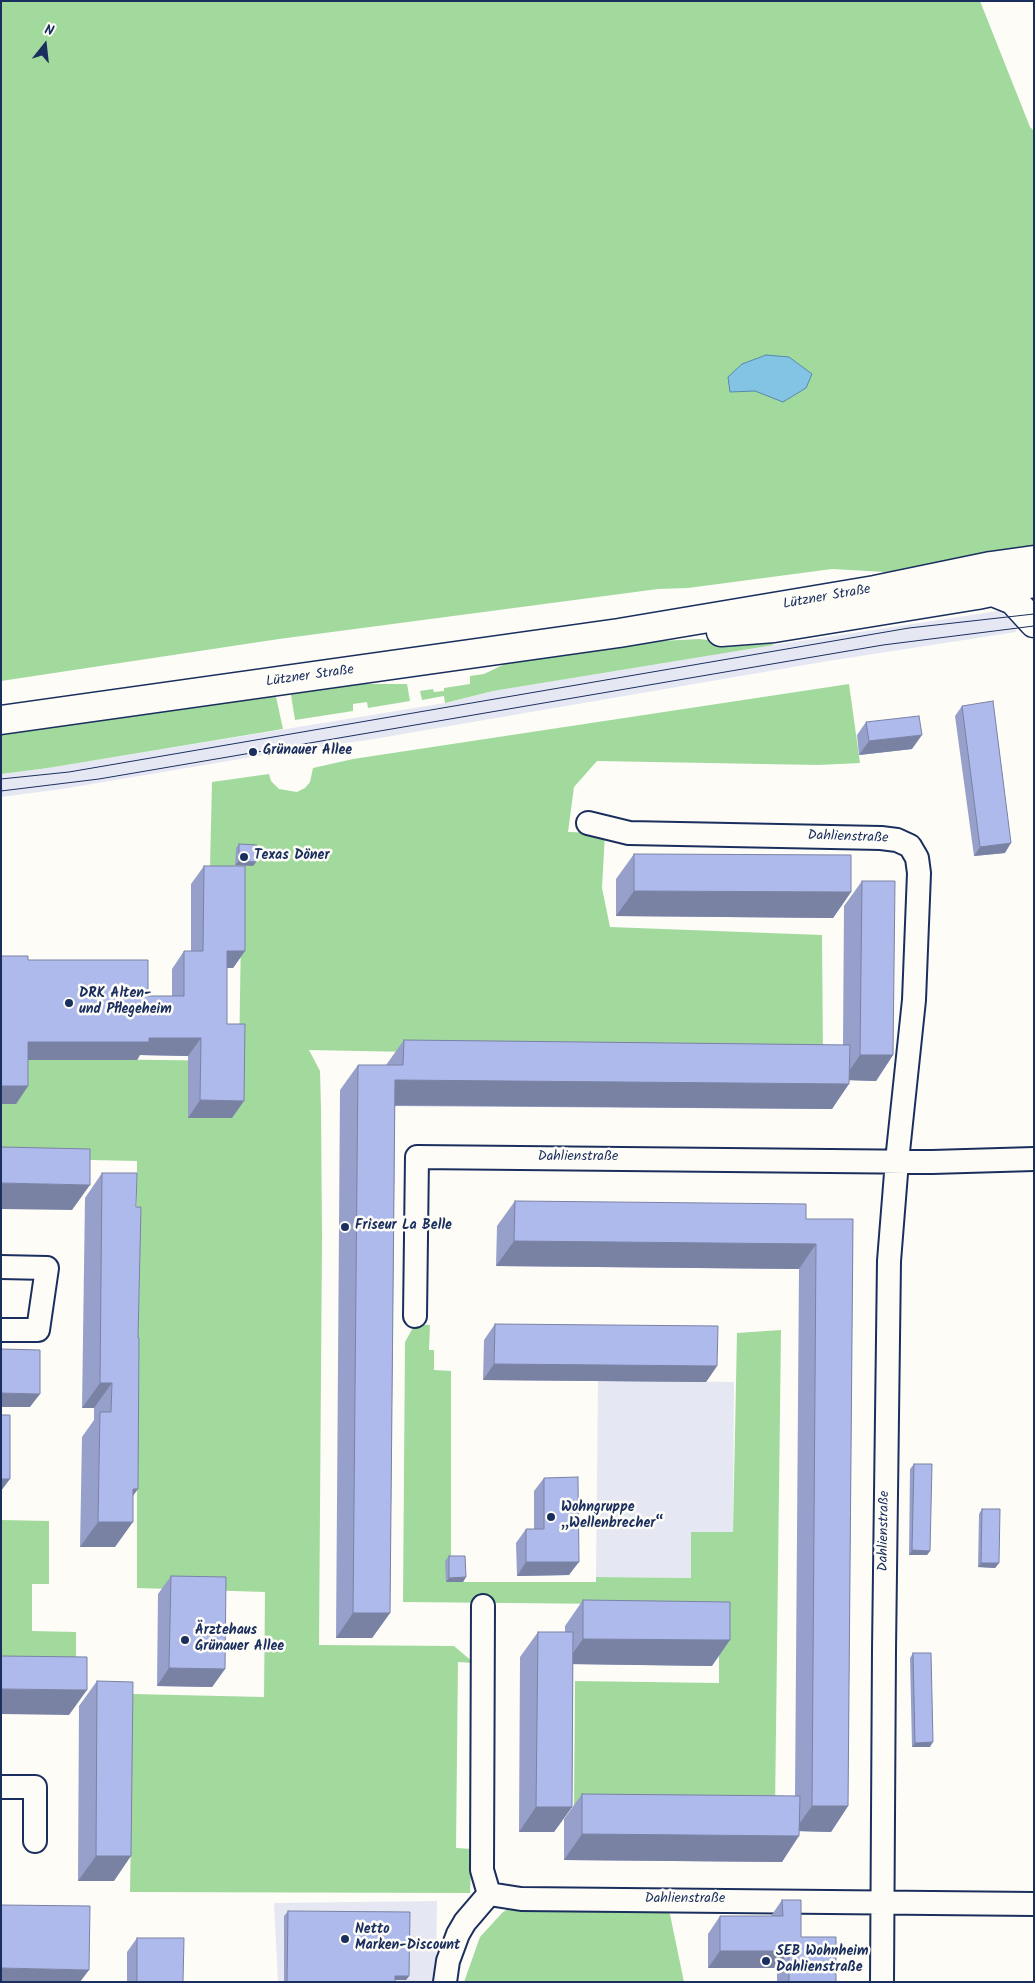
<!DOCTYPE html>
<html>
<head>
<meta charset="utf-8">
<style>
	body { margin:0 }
	#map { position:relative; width:1035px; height:1983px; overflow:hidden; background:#fdfcf7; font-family:Kalam,sans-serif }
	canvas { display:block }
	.frame { position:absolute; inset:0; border:2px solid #1b2f5e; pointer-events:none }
	.north { position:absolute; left:20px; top:20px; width:50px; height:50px; -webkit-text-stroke:4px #fdfcf7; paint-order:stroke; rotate:16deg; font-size:14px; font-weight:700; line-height:20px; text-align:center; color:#1b2f5e }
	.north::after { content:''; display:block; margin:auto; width:18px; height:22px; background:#1b2f5e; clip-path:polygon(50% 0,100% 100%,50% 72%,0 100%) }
</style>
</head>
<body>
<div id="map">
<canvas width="1035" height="1983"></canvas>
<div class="frame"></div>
<div class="north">N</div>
</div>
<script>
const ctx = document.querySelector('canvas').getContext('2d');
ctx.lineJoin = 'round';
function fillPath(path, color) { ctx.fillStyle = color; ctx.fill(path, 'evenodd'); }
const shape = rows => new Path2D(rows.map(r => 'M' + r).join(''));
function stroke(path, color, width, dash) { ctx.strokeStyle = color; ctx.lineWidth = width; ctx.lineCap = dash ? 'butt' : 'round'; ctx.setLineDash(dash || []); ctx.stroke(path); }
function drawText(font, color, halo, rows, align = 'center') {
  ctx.font = font + ' Kalam,sans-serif'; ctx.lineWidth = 5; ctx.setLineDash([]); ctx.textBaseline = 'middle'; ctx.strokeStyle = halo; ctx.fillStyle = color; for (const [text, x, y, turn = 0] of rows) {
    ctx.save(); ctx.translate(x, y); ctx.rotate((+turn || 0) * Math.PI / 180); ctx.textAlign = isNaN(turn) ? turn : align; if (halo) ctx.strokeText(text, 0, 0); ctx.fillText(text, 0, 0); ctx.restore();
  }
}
const built = shape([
	[1011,609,1013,610,1016,632,828,661,368,740,300,749,62,789,1,797,1,774,48,768,445,703,493,691,774,645],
	[598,1380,734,1382,733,1533,691,1578,596,1577],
	[437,1901,436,1982,278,1982,274,1903]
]);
const green = shape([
	[1,1,980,1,1030,127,1034,131,1034,546,886,572,832,569,688,588,658,589,279,639,1,681],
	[699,639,735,643,769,642,774,645,493,691,445,703,444,696,422,700,420,691,433,689,434,692,444,691,444,688,470,684,470,676,484,674,511,661,603,647,661,641],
	[336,684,407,684,410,701,368,708,367,702,353,704,353,711,295,720,291,695,292,690],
	[849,684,860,763,818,765,597,761,574,787,568,832,605,833,602,888,610,927,822,935,823,1060,309,1050,320,1071,321,1108,322,1238,319,1645,454,1646,474,1663,458,1662,456,1848,472,1849,470,1893,130,1892,133,1694,264,1697,265,1592,137,1588,137,1161,1,1158,1,1058,239,1061,242,868,210,867,212,782,269,774,271,781,279,789,297,792,305,788,310,782,313,768,353,759],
	[275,692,283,729,48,768,1,774,1,732],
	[415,1324,430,1325,429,1350,434,1350,434,1370,451,1371,451,1561,446,1582,596,1582,596,1577,691,1578,691,1532,733,1532,737,1333,781,1330,775,1809,574,1806,575,1681,719,1683,719,1605,403,1602,405,1342],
	[1,1520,49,1521,49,1584,32,1584,32,1631,76,1632,76,1663,1,1662],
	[521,1899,667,1900,684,1982,464,1982,480,1937,502,1913]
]);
const water = shape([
	[766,355,789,357,812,374,806,388,783,402,755,391,730,392,728,377,742,364,766,355]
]);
const minor = shape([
	[588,823,629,833,881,838,897,840,910,846,917,858,919,873,914,1000,897,1161,889,1261,884,1649,882,1982],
	[1,1267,47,1268,38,1330,1,1330],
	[415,1316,417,1157,932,1162,1034,1159],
	[483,1606,482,1870,489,1894],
	[1,1787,35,1787,35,1841],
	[489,1894,521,1899,1034,1904],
	[445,1982,448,1961,458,1934,465,1922,489,1894]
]);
const secondary = shape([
	[993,592,1013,600,1034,623],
	[721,632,774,628,977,595,1034,583],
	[1,720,619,633,875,590,991,566,1034,560]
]);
const tram = shape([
	[1,779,69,772,909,628,1034,614],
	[1,791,99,779,883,645,1034,626]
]);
const wall = shape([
	[962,706,1005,853,974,856,955,716],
	[866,722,912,749,859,755,857,735],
	[239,844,256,862,253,866,235,865,236,848],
	[634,854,851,892,833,918,616,916,616,879],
	[204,866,245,951,233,968,227,968,227,1024,232,1118,188,1118,188,1056,140,1055,137,1060,28,1060,28,1086,16,1104,28,960,148,996,172,996,172,969,184,951,191,951,191,884],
	[862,881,893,1055,876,1081,849,1080,832,1109,395,1106,390,1613,372,1638,336,1638,340,1090,358,1065,386,1065,404,1040,843,1045,844,906],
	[102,1173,133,1496,115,1547,80,1547,82,1437,94,1420,94,1408,82,1408,85,1198],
	[515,1201,806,1219,853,1219,848,1806,831,1832,799,1831,782,1862,564,1860,564,1819,582,1794,795,1796,799,1269,496,1266,497,1226],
	[495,1324,717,1366,706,1382,483,1380,484,1340],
	[914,1464,930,1551,927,1555,909,1555,910,1469],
	[544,1478,569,1575,517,1576,516,1543,526,1529,534,1529,534,1491],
	[982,1509,999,1563,995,1568,978,1567,979,1514],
	[449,1556,466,1577,463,1582,446,1582,445,1561],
	[171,1576,225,1669,212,1687,157,1686,158,1594],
	[583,1600,712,1666,573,1664,572,1807,554,1832,519,1832,520,1657,538,1632,565,1632,565,1626],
	[913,1653,930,1747,912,1747,910,1658],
	[97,1681,114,1881,78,1881,79,1706],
	[782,1900,801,1937,836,1982,777,1982,777,1968,708,1968,708,1934,720,1916,771,1916],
	[288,1911,409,1976,406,1980,395,1980,395,1982,284,1982,284,1916],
	[137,1938,183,1982,127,1982,127,1952]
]);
const shadedWall = shape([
	[922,735,912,749,859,755,869,741],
	[1011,843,1005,853,974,856,980,847],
	[239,861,256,862,253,866,235,865],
	[634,891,851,892,833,918,616,916],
	[227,951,245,951,233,968,214,968],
	[149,1038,201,1038,188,1056,140,1055,137,1060,16,1060,28,1042],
	[860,1055,893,1055,876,1081,843,1080],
	[395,1080,849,1084,832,1109,377,1105],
	[1,1086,28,1086,16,1104,1,1104],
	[200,1100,244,1101,232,1118,188,1118],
	[1,1183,90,1185,72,1210,1,1209],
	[514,1241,816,1244,799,1269,496,1266],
	[494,1364,717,1366,706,1382,483,1380],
	[100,1383,112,1383,94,1408,82,1408],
	[1,1393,40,1394,30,1407,1,1407],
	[1,1479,10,1479,1,1491],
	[133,1489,138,1489,120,1514],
	[98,1522,133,1522,115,1547,80,1547],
	[912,1550,930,1551,927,1555,909,1555],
	[526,1562,579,1562,569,1575,517,1576],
	[981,1563,999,1563,995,1568,978,1567],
	[466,1577,463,1582,446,1582,449,1578],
	[353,1613,390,1613,372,1638,336,1638],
	[583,1639,730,1640,712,1666,565,1664],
	[169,1668,225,1669,212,1687,157,1686],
	[1,1689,87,1690,69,1715,1,1714],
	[933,1742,930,1747,912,1747,915,1743],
	[812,1806,848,1806,831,1832,794,1831],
	[536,1807,572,1807,554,1832,519,1832],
	[582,1834,799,1836,782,1862,564,1860],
	[96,1856,131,1856,114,1881,78,1881],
	[720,1951,789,1951,777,1968,708,1968],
	[1,1968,89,1970,80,1982,1,1982],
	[395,1976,409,1976,406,1980,392,1980]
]);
const building = shape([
	[993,701,1011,843,980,847,962,706,993,701],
	[919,716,922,735,869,741,866,722,919,716],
	[239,844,257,845,256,862,239,861,239,844],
	[634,854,851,855,851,892,634,891,634,854],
	[204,866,245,866,245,951,227,951,227,1024,245,1024,244,1101,200,1100,201,1038,149,1038,149,1042,28,1042,28,1086,1,1086,1,956,28,956,28,960,148,960,148,996,184,996,184,951,203,951,204,866],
	[862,881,895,881,893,1055,860,1055,862,881],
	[404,1040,850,1045,849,1084,395,1080,390,1613,353,1613,358,1065,403,1065,404,1040],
	[1,1147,90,1149,90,1185,1,1183,1,1147],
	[102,1173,137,1173,136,1207,141,1207,138,1338,139,1338,138,1489,133,1489,133,1522,98,1522,100,1412,111,1412,112,1383,100,1383,102,1173],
	[515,1201,806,1204,806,1219,853,1219,848,1806,812,1806,816,1244,514,1241,515,1201],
	[495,1324,718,1326,717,1366,494,1364,495,1324],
	[1,1349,40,1350,40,1394,1,1393,1,1349],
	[1,1415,10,1415,10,1479,1,1479,1,1415],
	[914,1464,932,1464,930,1551,912,1550,914,1464],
	[578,1477,579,1562,526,1562,526,1529,544,1529,544,1478,578,1477],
	[982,1509,1000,1509,999,1563,981,1563,982,1509],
	[449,1556,465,1556,466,1577,449,1578,449,1556],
	[171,1576,226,1577,225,1669,169,1668,171,1576],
	[583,1600,730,1602,730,1640,583,1639,583,1600],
	[538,1632,573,1632,572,1807,536,1807,538,1632],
	[913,1653,931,1653,933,1742,915,1743,913,1653],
	[1,1656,87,1657,87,1690,1,1689,1,1656],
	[97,1681,133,1682,131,1856,96,1856,97,1681],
	[582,1794,800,1796,799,1836,582,1834,582,1794],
	[782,1900,801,1900,801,1937,836,1937,836,1982,789,1982,789,1951,720,1951,720,1916,783,1916,782,1900],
	[1,1905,90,1906,89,1970,1,1968,1,1905],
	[288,1911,410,1912,409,1976,395,1976,395,1982,287,1982,288,1911],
	[137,1938,184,1938,183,1982,137,1982,137,1938]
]);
const markers = [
	[253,752,5,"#1b2f5e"],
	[244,857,5,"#1b2f5e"],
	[69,1003,5,"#1b2f5e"],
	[345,1227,5,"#1b2f5e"],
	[551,1517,5,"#1b2f5e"],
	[185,1640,5,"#1b2f5e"],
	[345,1939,5,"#1b2f5e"],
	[766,1961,5,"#1b2f5e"]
];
const streetNames = [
	["Lützner Straße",827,598,-10],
	["Lützner Straße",310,677,-8],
	["Dahlienstraße",848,838,2],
	["Dahlienstraße",578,1158],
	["Dahlienstraße",885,1531,-89],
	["Dahlienstraße",685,1900]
];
const poiNames = [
	["Grünauer Allee",263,752],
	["Texas Döner",254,857],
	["DRK Alten-",79,995],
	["und Pflegeheim",79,1011],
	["Friseur La Belle",355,1227],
	["Wohngruppe",561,1509],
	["„Wellenbrecher“",561,1525],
	["Ärztehaus",195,1632],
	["Grünauer Allee",195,1648],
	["Netto",355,1931],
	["Marken-Discount",355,1947],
	["SEB Wohnheim",776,1953],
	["Dahlienstraße",776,1969]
];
fillPath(built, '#e5e8f3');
fillPath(green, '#a2da9e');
fillPath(water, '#83c4e4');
stroke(water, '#5988ae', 1);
stroke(minor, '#1b2f5e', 26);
stroke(secondary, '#1b2f5e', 31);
stroke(minor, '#fdfcf7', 22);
stroke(secondary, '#fdfcf7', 28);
stroke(tram, '#1b2f5e', 1);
fillPath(wall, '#96a0ca');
fillPath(shadedWall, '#7a82a4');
fillPath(building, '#aebaeb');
stroke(building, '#7a82a4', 1);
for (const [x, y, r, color] of markers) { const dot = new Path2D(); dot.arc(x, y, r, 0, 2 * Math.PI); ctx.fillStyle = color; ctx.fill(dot); stroke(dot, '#fdfcf7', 2); }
drawText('14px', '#1b2f5e', '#fdfcf7', streetNames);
drawText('bold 14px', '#1b2f5e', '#fdfcf7', poiNames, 'left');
</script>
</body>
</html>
